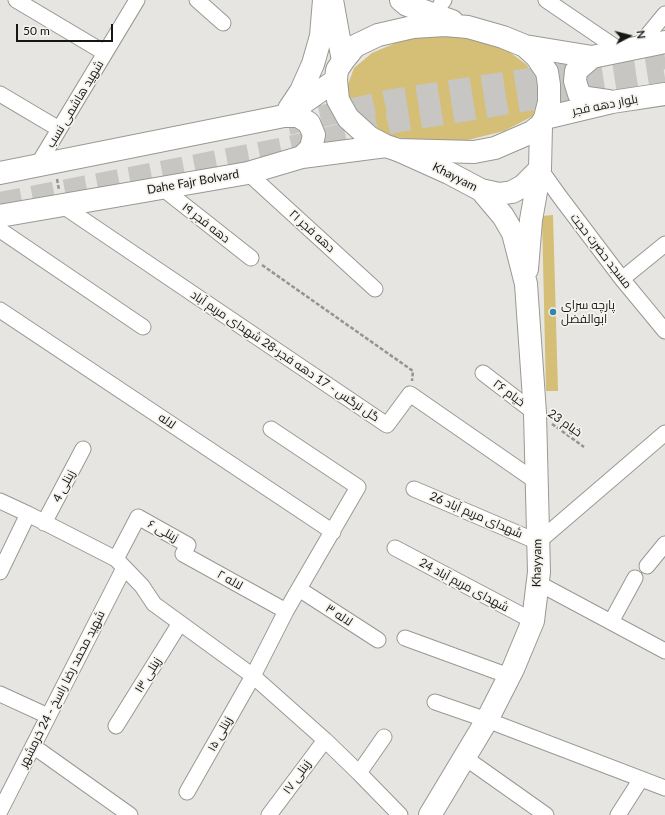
<!DOCTYPE html>
<html>
<head>
<meta charset="utf-8">
<style>
	body { margin:0 }
	#map { position:relative; width:665px; height:815px; overflow:hidden; background:#e7e5e1; font-family:Lato,sans-serif }
	canvas { display:block }
	.north { position:absolute; left:609px; top:16px; width:40px; height:40px; -webkit-text-stroke:3px #f4f3ee; paint-order:stroke; rotate:83deg; font-size:11px; font-weight:700; line-height:16px; text-align:center; color:#161614 }
	.north::after { content:''; display:block; margin:auto; width:14px; height:18px; background:#161614; clip-path:polygon(50% 0,100% 100%,50% 72%,0 100%) }
	.scale { position:absolute; left:16px; top:24px; width:97px; height:18px; box-sizing:border-box; border:2px solid #161614; border-top:0; padding-left:5px; font-size:12px; line-height:14px; white-space:nowrap; color:#161614; -webkit-text-stroke:3px #f4f3ee; paint-order:stroke }
</style>
</head>
<body>
<div id="map">
<canvas width="665" height="815"></canvas>
<div class="north">N</div>
<div class="scale">50 m</div>
</div>
<script>
const ctx = document.querySelector('canvas').getContext('2d');
ctx.lineJoin = 'round';
function fillPath(path, color) { ctx.fillStyle = color; ctx.fill(path, 'evenodd'); }
const shape = rows => new Path2D(rows.map(r => 'M' + r).join(''));
function stroke(path, color, width, dash) { ctx.strokeStyle = color; ctx.lineWidth = width; ctx.lineCap = dash ? 'butt' : 'round'; ctx.setLineDash(dash || []); ctx.stroke(path); }
function drawText(font, color, halo, rows, align = 'center') {
  ctx.font = font + ' Lato,Cairo,sans-serif'; ctx.lineWidth = 3.5; ctx.setLineDash([]); ctx.textBaseline = 'middle'; ctx.strokeStyle = halo; ctx.fillStyle = color; for (const [text, x, y, turn = 0] of rows) {
    ctx.save(); ctx.translate(x, y); ctx.rotate((+turn || 0) * Math.PI / 180); ctx.textAlign = isNaN(turn) ? turn : align; if (halo) ctx.strokeText(text, 0, 0); ctx.fillText(text, 0, 0); ctx.restore();
  }
}
const green = shape([
	[442,35,475,40,508,51,527,65,539,89,533,116,504,131,460,142,419,141,385,135,355,118,347,87,354,68,372,53,405,39],
	[553,215,558,391,546,391,542,216]
]);
const primaryTunnel = shape([
	[288,124,392,100,665,58],
	[0,203,285,148,399,121,665,78]
]);
const path = shape([
	[57,179,59,190],
	[262,265,413,371,412,381],
	[552,424,584,447]
]);
const street = shape([
	[16,0,105,53],
	[197,0,223,23],
	[546,0,621,51],
	[441,4,444,0],
	[637,48,665,14],
	[0,94,59,129],
	[37,166,137,0],
	[540,169,560,197,622,279,665,331],
	[248,173,375,289],
	[161,187,251,258],
	[63,206,387,425,410,394,537,482],
	[3,232,143,327],
	[622,279,665,244],
	[0,310,333,532],
	[483,373,535,413],
	[414,489,538,542,665,433],
	[0,501,28,514,116,559,142,586,154,604,253,676,325,740,359,773,400,815],
	[44,523,83,449],
	[395,548,533,621],
	[116,559,138,517,188,545,183,554,286,611],
	[647,566,665,544],
	[0,572,28,514],
	[538,583,665,651],
	[299,589,378,640],
	[611,622,635,578],
	[405,638,509,676],
	[0,694,48,716],
	[435,702,487,720,665,788],
	[116,726,180,623],
	[33,746,130,815],
	[464,757,546,815],
	[359,773,384,737],
	[187,792,253,676,286,611,358,487,271,429],
	[0,811,124,568],
	[269,815,325,740],
	[618,815,641,779]
]);
const secondary = shape([
	[398,150,449,173,481,190,503,216,513,233,526,284,535,413,539,572,533,621,513,669,487,720,430,815],
	[481,190,499,194,512,192,523,186,540,169],
	[527,269,531,220,540,169,541,125]
]);
const primary = shape([
	[332,0,343,61],
	[401,0,407,5,452,21],
	[525,46,592,57,665,42],
	[592,57,576,71,575,81,579,94,587,98,608,101],
	[289,109,301,91,313,64,321,36,324,0],
	[284,116,298,116,309,123,314,135,311,148,302,157],
	[545,118,612,102,665,94],
	[0,173,284,116,336,80],
	[0,216,248,173,302,157,386,146,398,150,474,152,495,148,532,132,541,125,545,118,549,102,549,85,547,72,536,56,525,46,503,37,468,27,445,25,413,27,378,35,355,46,343,61,337,70,336,80,338,100,348,118,369,137,386,146]
]);
const markers = [
	[553,312,4,"#3185b5"]
];
const streetNames = [
	["شهید هاشمی نسب",75,104,-59],
	["بلوار دهه فجر",605,105,-11],
	["Khayyam",455,177,27],
	["Dahe Fajr Bolvard",193,182,-10],
	["دهه فجر ۱۹",206,223,38],
	["دهه فجر ۲۱",312,231,42],
	["مسجد حضرت حجت",601,251,52],
	["گل نرگس - 17 دهه فجر-28 شهدای مریم آباد",285,356,34],
	["خیام ۲۶",509,393,37],
	["لاله",167,421,34],
	["خیام 23",565,423,35],
	["زینلی 4",64,486,-62],
	["26 شهدای مریم آباد",476,515,23],
	["زینلی ۶",163,531,29],
	["Khayyam",537,563,-89],
	["لاله ۲",230,580,29],
	["24 شهدای مریم آباد",464,585,28],
	["لاله ۳",339,615,33],
	["زینلی ۱۳",148,675,-58],
	["شهید محمد رضا راسخ - 24 خرمشهر",62,689,-63],
	["زینلی ۱۵",220,734,-61],
	["زینلی ۱۷",297,777,-54]
];
const poiNames = [
	["پارچه سرای",561,305],
	["ابوالفضل",561,319]
];
fillPath(green, '#d5be75');
stroke(primaryTunnel, '#c8c6c2', 22, [22, 11]);
stroke(street, '#999893', 17);
stroke(secondary, '#999893', 24);
stroke(primary, '#999893', 24);
stroke(path, '#959490', 2.5, [4, 2]);
stroke(street, '#fff', 15);
stroke(secondary, '#fff', 22);
stroke(primary, '#fff', 22);
for (const [x, y, r, color] of markers) { const dot = new Path2D(); dot.arc(x, y, r, 0, 2 * Math.PI); ctx.fillStyle = color; ctx.fill(dot); stroke(dot, '#f4f3ee', 1.5); }
drawText('12px', '#161614', '#f4f3ee', streetNames);
drawText('12px', '#161614', '#f4f3ee', poiNames, 'left');
</script>
</body>
</html>
